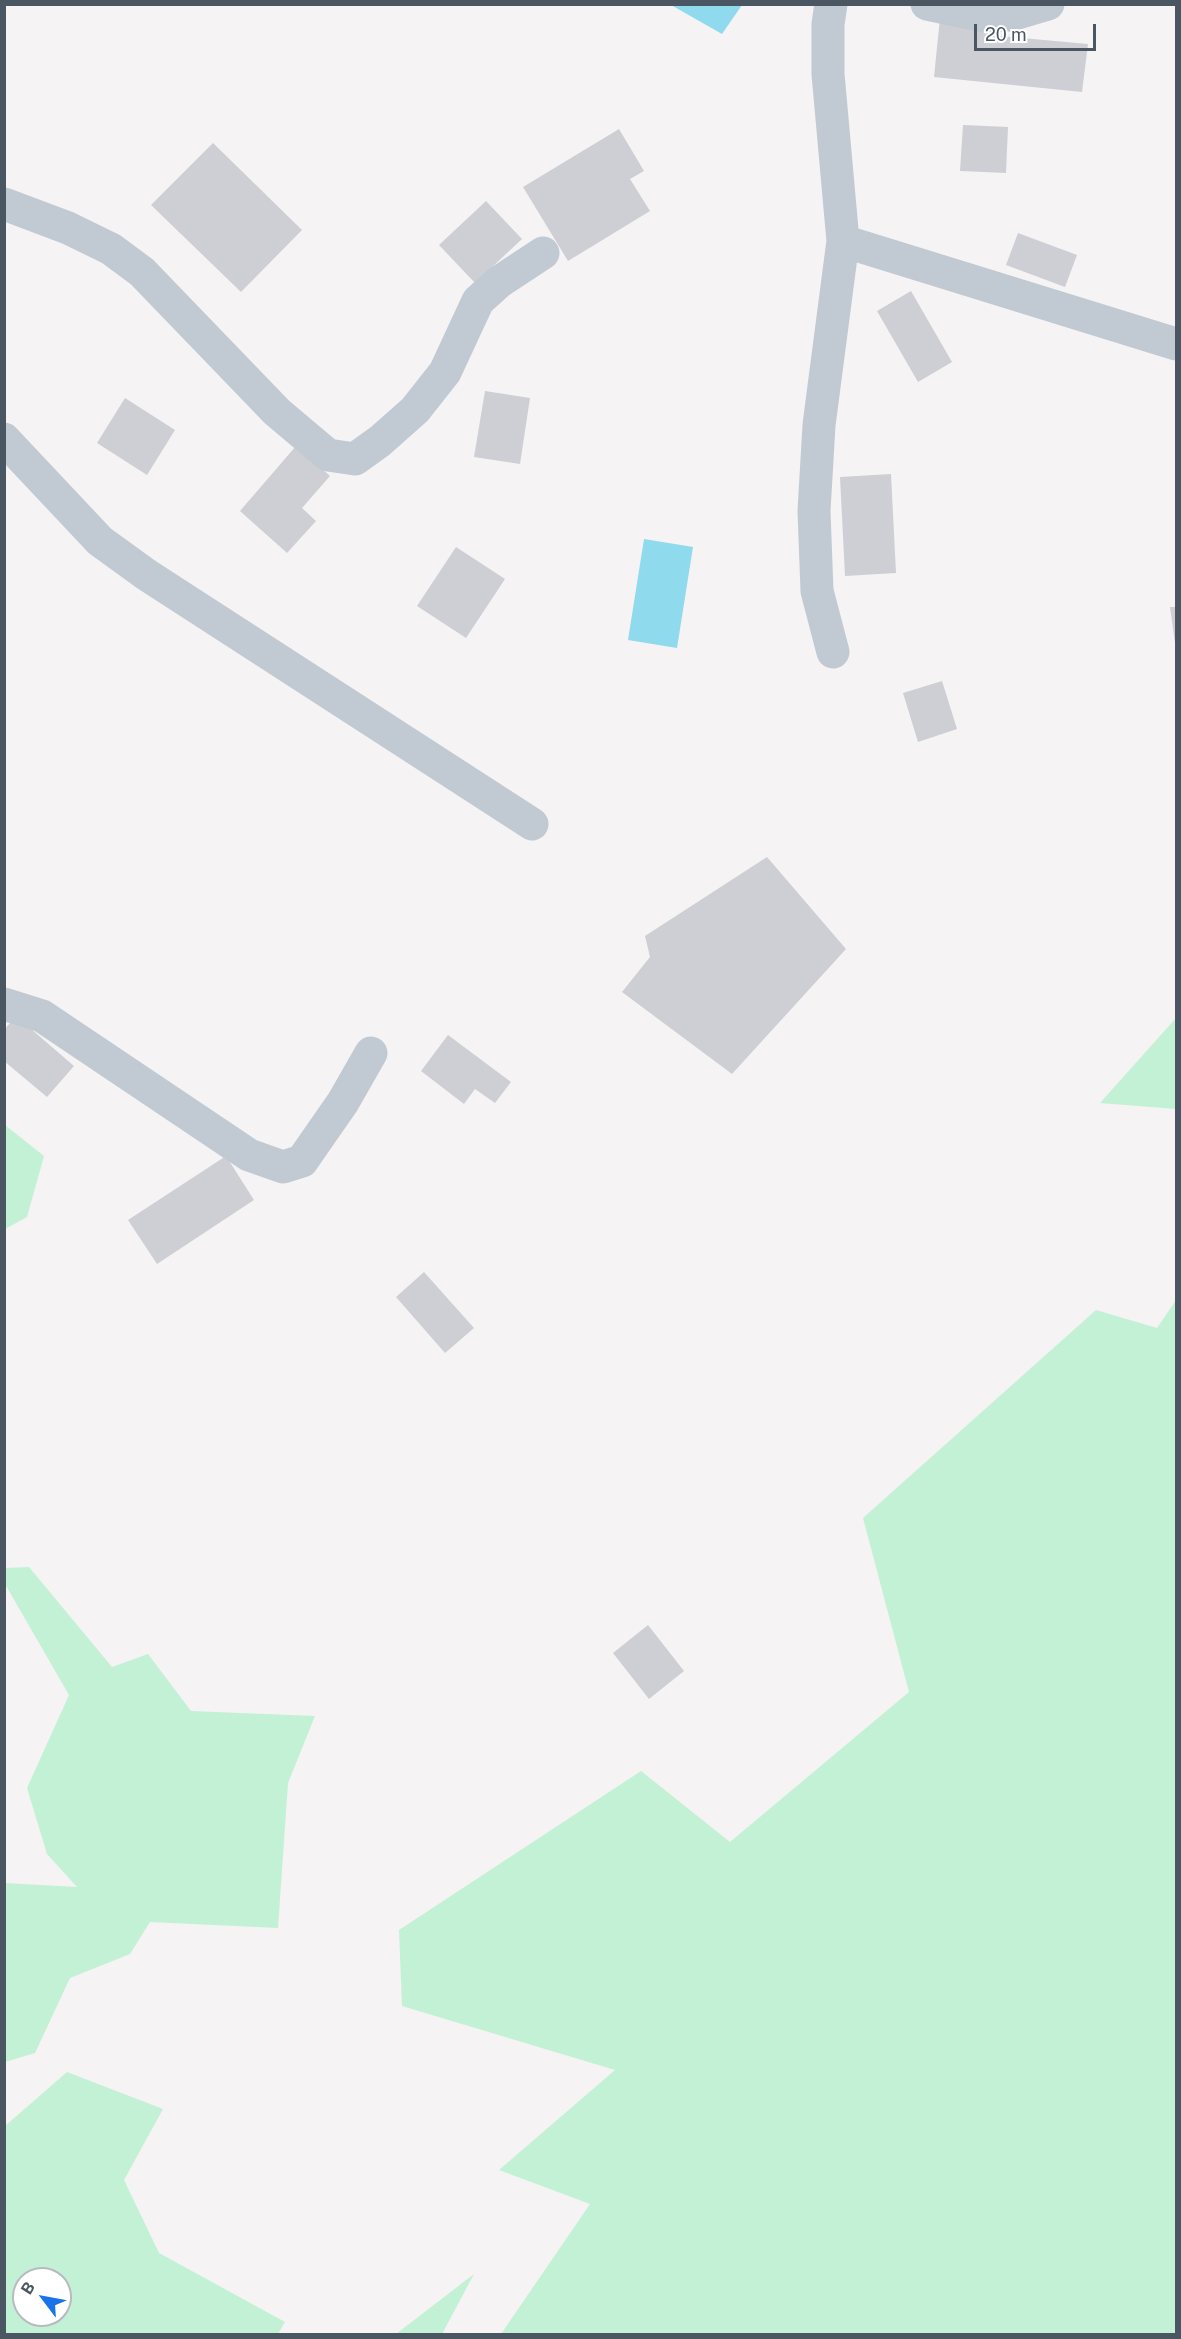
<!DOCTYPE html>
<html>
<head>
<meta charset="utf-8">
<style>
	body { margin:0 }
	#map { position:relative; width:1181px; height:2339px; overflow:hidden; background:#f5f3f3; font-family:"Public Sans",sans-serif }
	canvas { display:block }
	.frame { position:absolute; inset:0; border:6px solid #4a5661; pointer-events:none }
	.north { position:absolute; left:12px; top:2267px; width:60px; height:60px; box-sizing:border-box; background:#fff; border:2px solid #b7bbc0; border-radius:50%; rotate:302deg; font-size:16px; font-weight:700; line-height:24px; text-align:center; color:#4a5661 }
	.north::after { content:''; display:block; margin:auto; width:21px; height:27px; background:#1a73e8; clip-path:polygon(50% 0,100% 100%,50% 72%,0 100%) }
	.scale { position:absolute; left:974px; top:24px; width:122px; height:27px; box-sizing:border-box; border:3px solid #4a5661; border-top:0; padding-left:8px; font-size:18px; line-height:21px; white-space:nowrap; color:#4a5661; -webkit-text-stroke:4px #fff; paint-order:stroke }
</style>
</head>
<body>
<div id="map">
<canvas width="1181" height="2339"></canvas>
<div class="frame"></div>
<div class="north">B</div>
<div class="scale">20 m</div>
</div>
<script>
const ctx = document.querySelector('canvas').getContext('2d');
ctx.lineJoin = 'round';
function fillPath(path, color) { ctx.fillStyle = color; ctx.fill(path, 'evenodd'); }
const shape = rows => new Path2D(rows.map(r => 'M' + r).join(''));
function stroke(path, color, width, dash) { ctx.strokeStyle = color; ctx.lineWidth = width; ctx.lineCap = dash ? 'butt' : 'round'; ctx.setLineDash(dash || []); ctx.stroke(path); }
const green = shape([
	[1176,1018,1176,1109,1100,1103],
	[5,1125,44,1156,27,1217,5,1229],
	[1176,1300,1176,2334,501,2334,590,2204,499,2170,615,2070,402,2006,399,1930,641,1771,730,1842,909,1692,863,1518,1096,1310,1157,1328],
	[29,1567,112,1667,148,1654,191,1711,315,1716,288,1783,278,1928,150,1922,130,1954,70,1978,35,2053,5,2062,5,1883,77,1887,47,1854,27,1788,69,1695,5,1584,5,1568],
	[67,2072,163,2109,124,2180,159,2253,285,2322,278,2334,5,2334,5,2126],
	[24,2279,60,2279,60,2315,24,2315],
	[474,2274,442,2334,396,2334]
]);
const water = shape([
	[671,5,742,5,722,34],
	[644,539,693,547,677,648,628,640]
]);
const building = shape([
	[940,18,1001,24,1000,36,1088,44,1082,92,934,77],
	[963,125,1008,127,1006,173,960,171],
	[619,129,644,171,630,179,650,211,568,261,523,187],
	[213,143,302,230,241,292,151,205],
	[486,201,522,239,475,283,439,245],
	[1018,233,1077,255,1065,287,1006,265],
	[911,291,952,362,918,382,877,311],
	[485,391,530,398,520,464,474,457],
	[125,398,175,430,147,475,97,443],
	[296,446,330,476,302,508,316,521,287,553,240,511],
	[891,474,896,573,845,576,840,477],
	[456,547,505,579,466,638,417,606],
	[1170,607,1176,607,1176,643,1175,643],
	[942,681,957,729,918,742,903,693],
	[767,857,846,949,732,1074,622,992,650,957,645,936],
	[16,1016,74,1066,47,1097,4,1061,4,1030],
	[448,1035,511,1082,495,1103,475,1089,464,1104,421,1071],
	[226,1156,254,1200,157,1264,128,1220],
	[424,1272,474,1328,445,1353,396,1297],
	[648,1625,684,1671,649,1699,613,1653]
]);
const street = shape([
	[831,4,828,24,828,74,843,241,819,425,814,511,817,591,833,652],
	[927,4,984,16,1011,15,1048,4],
	[4,204,68,228,111,249,142,272,277,412,328,455,355,459,380,441,415,410,445,372,478,301,499,282,543,253],
	[843,241,1176,344],
	[4,439,100,541,147,575,532,824],
	[4,1004,42,1016,249,1155,283,1167,302,1161,343,1102,371,1053]
]);
fillPath(green, '#c3f1d5');
fillPath(water, '#90daee');
fillPath(building, '#cdcfd5');
stroke(street, '#c1cad2', 33);
</script>
</body>
</html>
